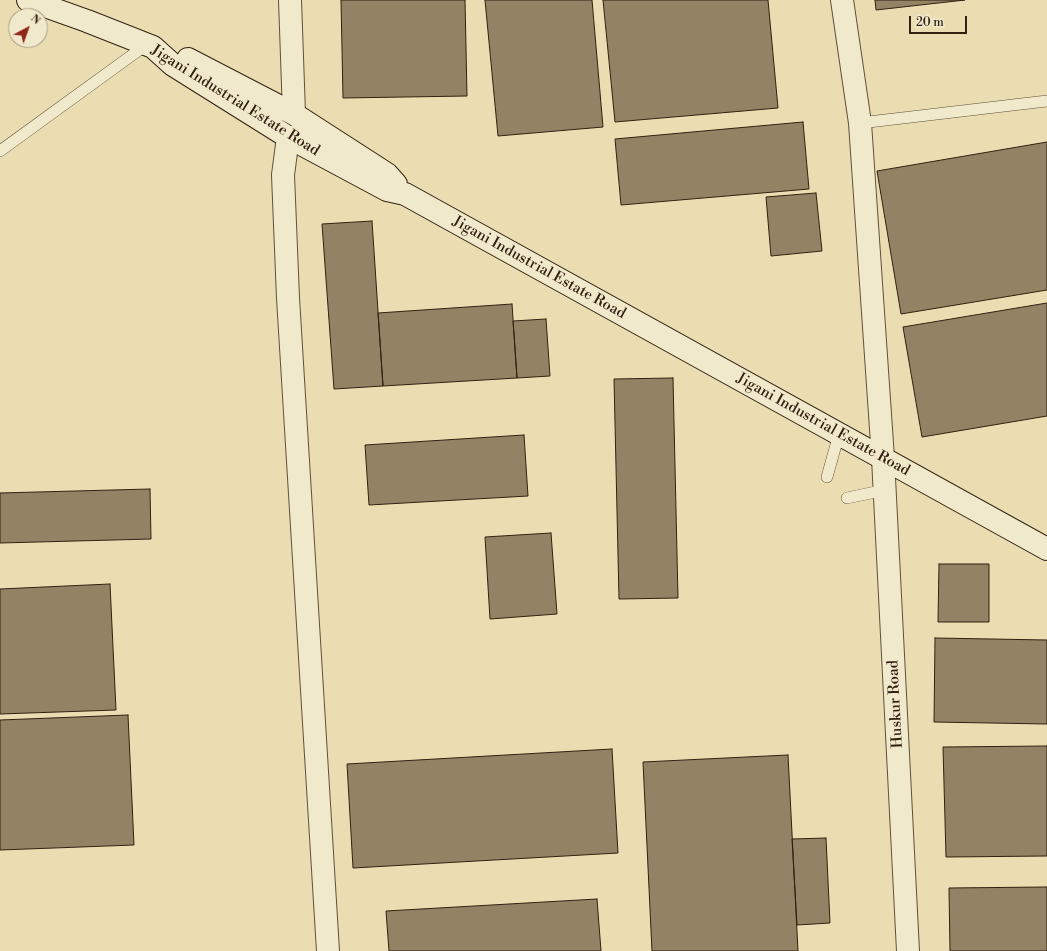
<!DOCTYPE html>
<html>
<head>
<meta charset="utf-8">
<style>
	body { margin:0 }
	#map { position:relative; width:1047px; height:951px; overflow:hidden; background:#eaddb1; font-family:"Libre Bodoni",serif }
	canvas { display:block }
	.north { position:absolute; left:8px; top:8px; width:40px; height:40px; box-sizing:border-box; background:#f1e9cc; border:1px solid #a59981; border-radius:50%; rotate:41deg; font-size:11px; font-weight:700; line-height:16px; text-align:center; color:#322110 }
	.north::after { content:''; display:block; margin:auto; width:14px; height:18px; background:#8f2418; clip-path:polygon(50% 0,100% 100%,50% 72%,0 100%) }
	.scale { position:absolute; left:909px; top:16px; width:58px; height:18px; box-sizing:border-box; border:2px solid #322110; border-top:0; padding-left:5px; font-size:12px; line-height:14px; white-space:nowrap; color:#322110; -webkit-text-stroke:3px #f1e9cc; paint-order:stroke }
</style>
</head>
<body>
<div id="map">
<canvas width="1047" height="951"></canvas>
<div class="north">N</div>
<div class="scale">20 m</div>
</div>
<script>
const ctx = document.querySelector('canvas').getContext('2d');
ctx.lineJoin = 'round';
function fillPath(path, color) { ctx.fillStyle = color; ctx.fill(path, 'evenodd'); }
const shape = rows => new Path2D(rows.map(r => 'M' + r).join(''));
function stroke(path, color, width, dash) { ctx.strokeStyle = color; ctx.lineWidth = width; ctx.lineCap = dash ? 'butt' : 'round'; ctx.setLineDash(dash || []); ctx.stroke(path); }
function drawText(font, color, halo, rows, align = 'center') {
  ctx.font = font + ' "Libre Bodoni",serif'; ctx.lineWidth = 4; ctx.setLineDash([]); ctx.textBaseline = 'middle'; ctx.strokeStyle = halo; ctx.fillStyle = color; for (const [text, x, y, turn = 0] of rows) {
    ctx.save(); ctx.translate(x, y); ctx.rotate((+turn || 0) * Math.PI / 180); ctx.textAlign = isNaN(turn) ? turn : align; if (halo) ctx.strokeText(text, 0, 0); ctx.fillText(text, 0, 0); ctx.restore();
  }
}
const building = shape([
	[341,0,465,0,467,96,343,98,341,0],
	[485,0,592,0,603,127,498,136,485,0],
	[603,0,768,0,778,108,615,122,603,0],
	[875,0,965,0,876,10,875,0],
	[803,122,809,189,621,205,615,139,803,122],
	[1047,142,1047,290,901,314,877,171,1047,142],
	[816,193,822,251,771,256,766,197,816,193],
	[372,221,383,386,334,389,322,224,372,221],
	[1047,303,1047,416,922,437,903,327,1047,303],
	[512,304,517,378,383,386,378,313,512,304],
	[546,319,550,376,517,378,513,321,546,319],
	[673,378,678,598,619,599,614,379,673,378],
	[524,435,528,496,369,505,365,445,524,435],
	[150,489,151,539,0,543,0,493,150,489],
	[551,533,557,614,490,619,485,537,551,533],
	[939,564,989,564,989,622,938,622,939,564],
	[110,584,116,710,0,714,0,589,110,584],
	[935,638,1047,640,1047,724,934,722,935,638],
	[128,715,134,845,0,850,0,720,128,715],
	[1047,746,1047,856,946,857,943,747,1047,746],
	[612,749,618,853,353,868,347,764,612,749],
	[788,755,798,951,652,951,643,762,788,755],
	[826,838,830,923,797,925,792,839,826,838],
	[1047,887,1047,951,950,951,949,888,1047,887],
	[597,899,601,951,389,951,386,911,597,899]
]);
const service = shape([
	[860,123,1047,101],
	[0,151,146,45],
	[827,477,839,434],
	[847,498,885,490]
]);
const minor = shape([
	[842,0,860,123,883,458,908,951],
	[288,137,283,175,288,298,328,951]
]);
const tertiary = shape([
	[290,0,294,114]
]);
const secondary = shape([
	[28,0,87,21,153,47,173,65,288,137,387,190,405,194,1047,549],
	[188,59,294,114,387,174,396,184]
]);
const streetNames = [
	["Jigani Industrial Estate Road",235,101,32],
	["Jigani Industrial Estate Road",539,268,29],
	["Jigani Industrial Estate Road",823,425,29],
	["Huskur Road",896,704,-93]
];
fillPath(building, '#928364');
stroke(building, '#322110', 1);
stroke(service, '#605038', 12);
stroke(minor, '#605038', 24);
stroke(tertiary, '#605038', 24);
stroke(secondary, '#322110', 24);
stroke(service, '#f1e9cc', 11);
stroke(minor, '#f1e9cc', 22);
stroke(tertiary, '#f1e9cc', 22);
stroke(secondary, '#f1e9cc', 22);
drawText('15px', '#322110', '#f1e9cc', streetNames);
</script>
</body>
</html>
